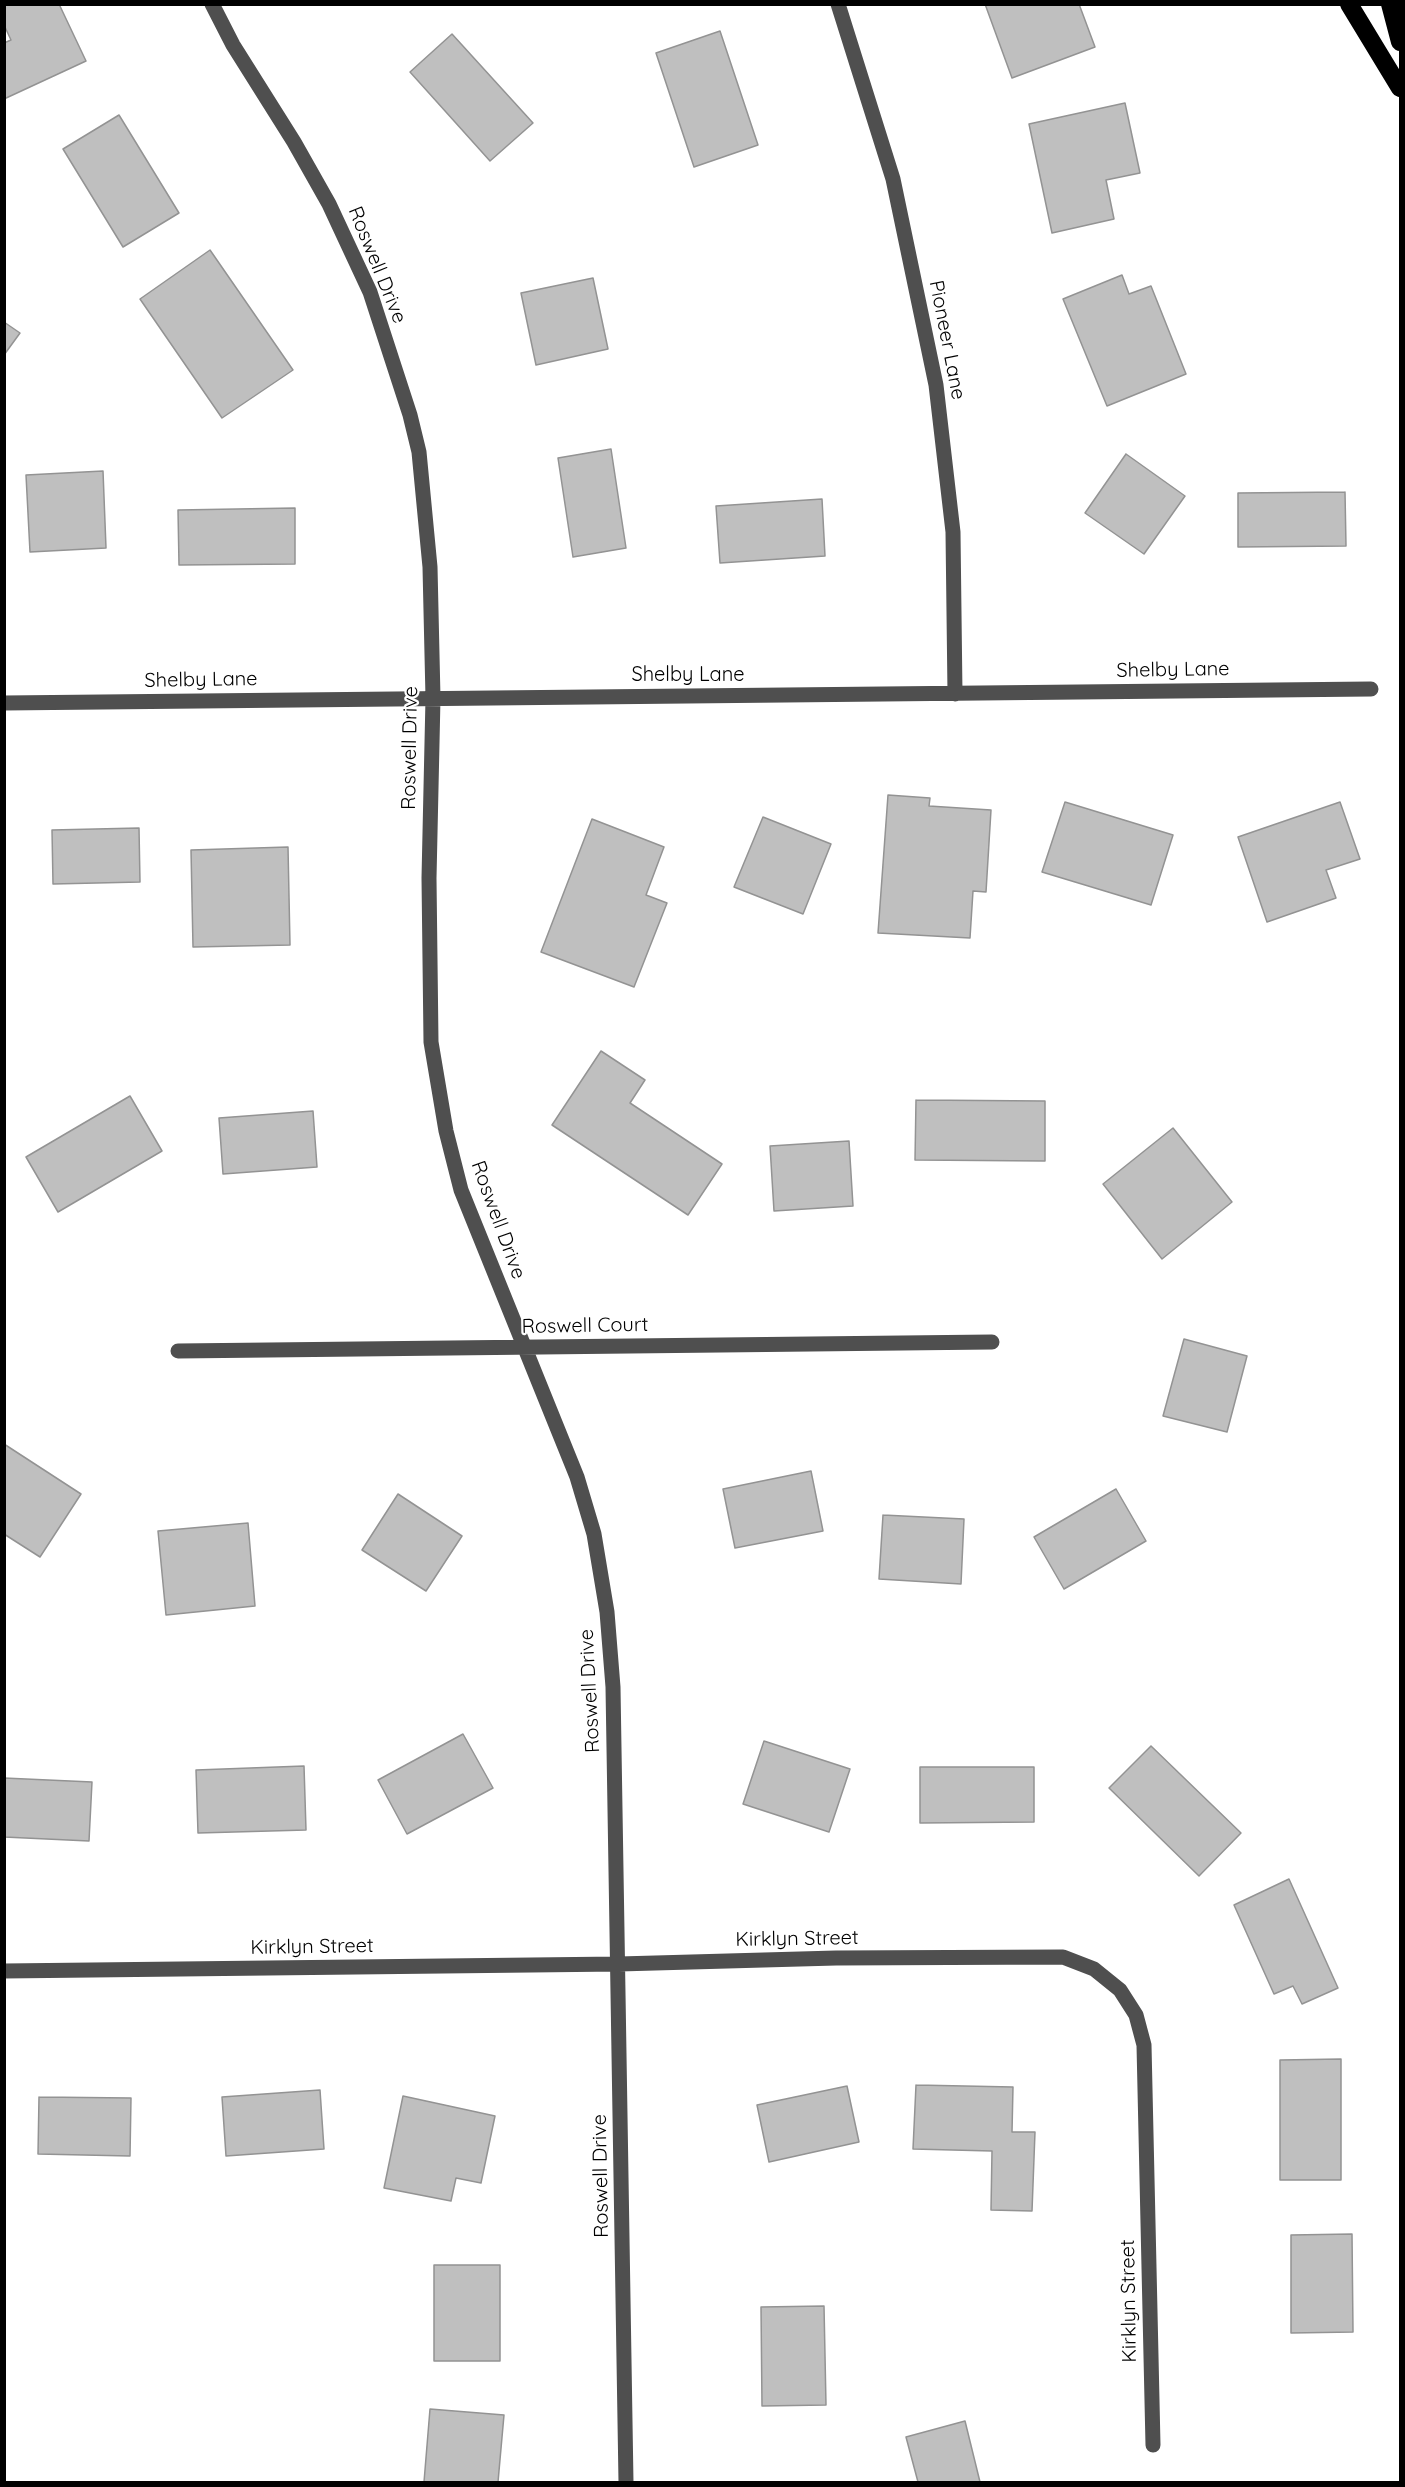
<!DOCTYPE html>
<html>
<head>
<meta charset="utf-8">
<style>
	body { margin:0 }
	#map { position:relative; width:1405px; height:2487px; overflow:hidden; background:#fff; font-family:Quicksand,sans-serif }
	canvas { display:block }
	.frame { position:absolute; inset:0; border:6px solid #000; pointer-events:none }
</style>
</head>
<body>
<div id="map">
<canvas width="1405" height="2487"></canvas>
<div class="frame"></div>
</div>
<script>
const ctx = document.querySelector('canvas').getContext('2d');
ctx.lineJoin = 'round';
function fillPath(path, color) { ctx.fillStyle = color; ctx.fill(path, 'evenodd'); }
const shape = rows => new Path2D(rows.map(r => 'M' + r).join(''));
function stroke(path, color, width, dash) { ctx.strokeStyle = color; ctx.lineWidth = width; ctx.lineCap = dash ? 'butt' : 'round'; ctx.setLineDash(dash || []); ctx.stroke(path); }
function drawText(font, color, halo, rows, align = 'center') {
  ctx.font = font + ' Quicksand,sans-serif'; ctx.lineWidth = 4.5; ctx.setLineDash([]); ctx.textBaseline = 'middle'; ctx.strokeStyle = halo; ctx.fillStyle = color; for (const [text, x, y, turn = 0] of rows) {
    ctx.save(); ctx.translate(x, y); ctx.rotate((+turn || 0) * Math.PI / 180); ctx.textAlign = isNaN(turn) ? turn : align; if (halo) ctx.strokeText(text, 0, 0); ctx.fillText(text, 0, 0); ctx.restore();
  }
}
const building = shape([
	[4,4,59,4,86,61,4,99,4,43,11,40,4,25,4,4],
	[985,4,1079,4,1095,47,1012,78,985,4],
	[720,31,758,145,694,167,656,53,720,31],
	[452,34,533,123,490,161,410,72,452,34],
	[1125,103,1140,173,1106,180,1114,219,1052,233,1029,124,1125,103],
	[119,115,179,213,123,247,63,149,119,115],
	[210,250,293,370,222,418,140,299,210,250],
	[1122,275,1129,294,1151,286,1186,374,1107,406,1063,299,1122,275],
	[593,278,608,349,536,365,521,293,593,278],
	[4,322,20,333,4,355,4,322],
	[611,449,626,548,573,557,558,458,611,449],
	[1126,454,1185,496,1144,554,1085,513,1126,454],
	[103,471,106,548,30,552,26,475,103,471],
	[1345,492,1346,546,1238,547,1238,493,1345,492],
	[822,499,825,556,720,563,716,506,822,499],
	[295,508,295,564,179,565,178,510,295,508],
	[888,795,930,798,929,806,991,810,986,892,973,891,970,938,878,933,888,795],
	[1065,802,1173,835,1151,905,1042,872,1065,802],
	[1340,802,1360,859,1326,870,1336,898,1267,922,1238,837,1340,802],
	[763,817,831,844,803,914,734,887,763,817],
	[592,819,664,847,646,895,667,903,634,987,541,952,592,819],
	[139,828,140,882,53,884,52,830,139,828],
	[288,847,290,945,193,947,191,850,288,847],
	[601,1051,645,1080,630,1103,722,1164,688,1215,552,1125,601,1051],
	[130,1096,162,1151,58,1212,26,1157,130,1096],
	[916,1100,1045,1101,1045,1161,915,1160,916,1100],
	[313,1111,317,1167,223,1174,219,1118,313,1111],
	[1173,1128,1232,1202,1162,1259,1103,1184,1173,1128],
	[849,1141,853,1206,774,1211,770,1146,849,1141],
	[1184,1339,1247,1356,1227,1432,1163,1416,1184,1339],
	[4,1444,81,1494,40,1557,4,1534,4,1444],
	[811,1471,823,1531,735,1548,723,1489,811,1471],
	[1116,1489,1146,1541,1064,1589,1034,1537,1116,1489],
	[398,1494,462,1536,426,1591,362,1550,398,1494],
	[883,1515,964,1519,961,1584,879,1579,883,1515],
	[248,1523,255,1606,166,1615,158,1531,248,1523],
	[463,1734,493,1788,407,1834,378,1780,463,1734],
	[764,1741,850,1769,829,1832,743,1804,764,1741],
	[1151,1746,1241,1833,1199,1876,1109,1788,1151,1746],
	[304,1766,306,1830,198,1833,196,1770,304,1766],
	[920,1767,1034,1767,1034,1822,920,1823,920,1767],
	[4,1778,92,1782,89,1841,4,1837,4,1778],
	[1289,1879,1338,1988,1302,2004,1293,1986,1274,1994,1234,1905,1289,1879],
	[1341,2059,1341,2180,1280,2180,1280,2060,1341,2059],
	[916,2085,1013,2087,1012,2132,1035,2132,1032,2211,991,2210,992,2151,913,2149,916,2085],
	[847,2086,859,2142,769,2162,757,2105,847,2086],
	[320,2090,324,2149,226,2156,222,2097,320,2090],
	[403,2096,495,2116,481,2183,456,2178,451,2201,384,2188,403,2096],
	[39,2097,131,2098,130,2156,38,2154,39,2097],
	[1352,2234,1353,2332,1291,2333,1291,2235,1352,2234],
	[434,2265,500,2265,500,2361,434,2361,434,2265],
	[824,2306,826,2405,762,2406,761,2307,824,2306],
	[430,2409,504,2415,498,2482,424,2482,430,2409],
	[965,2421,980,2482,918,2482,906,2437,965,2421]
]);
const minor = shape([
	[212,4,233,45,294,142,329,204,370,292,410,415,419,452,430,567,433,698,429,878,431,1042,446,1131,461,1190,577,1477,594,1534,607,1612,613,1687,626,2482],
	[838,4,893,179,936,385,953,532,955,694],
	[4,703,1371,689],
	[178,1351,992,1342],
	[4,1971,619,1964,836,1958,1063,1957,1094,1969,1120,1990,1136,2015,1144,2045,1153,2445]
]);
const highway = shape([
	[1349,4,1400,88],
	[1390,4,1400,42]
]);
const streetNames = [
	["Roswell Drive",377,265,68],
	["Pioneer Lane",947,340,79],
	["Shelby Lane",1173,670,-1],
	["Shelby Lane",688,675],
	["Shelby Lane",201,680,-1],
	["Roswell Drive",410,748,-89],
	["Roswell Drive",498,1220,70],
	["Roswell Court",585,1326,-1],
	["Roswell Drive",590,1691,-93],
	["Kirklyn Street",797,1939,-1],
	["Kirklyn Street",312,1947,-1],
	["Roswell Drive",601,2176,-91],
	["Kirklyn Street",1129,2301,-91]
];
fillPath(building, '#bfbfbf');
stroke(building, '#939393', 1.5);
stroke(minor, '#4f4f4f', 15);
stroke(highway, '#000', 18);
drawText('20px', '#000', '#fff', streetNames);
</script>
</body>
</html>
